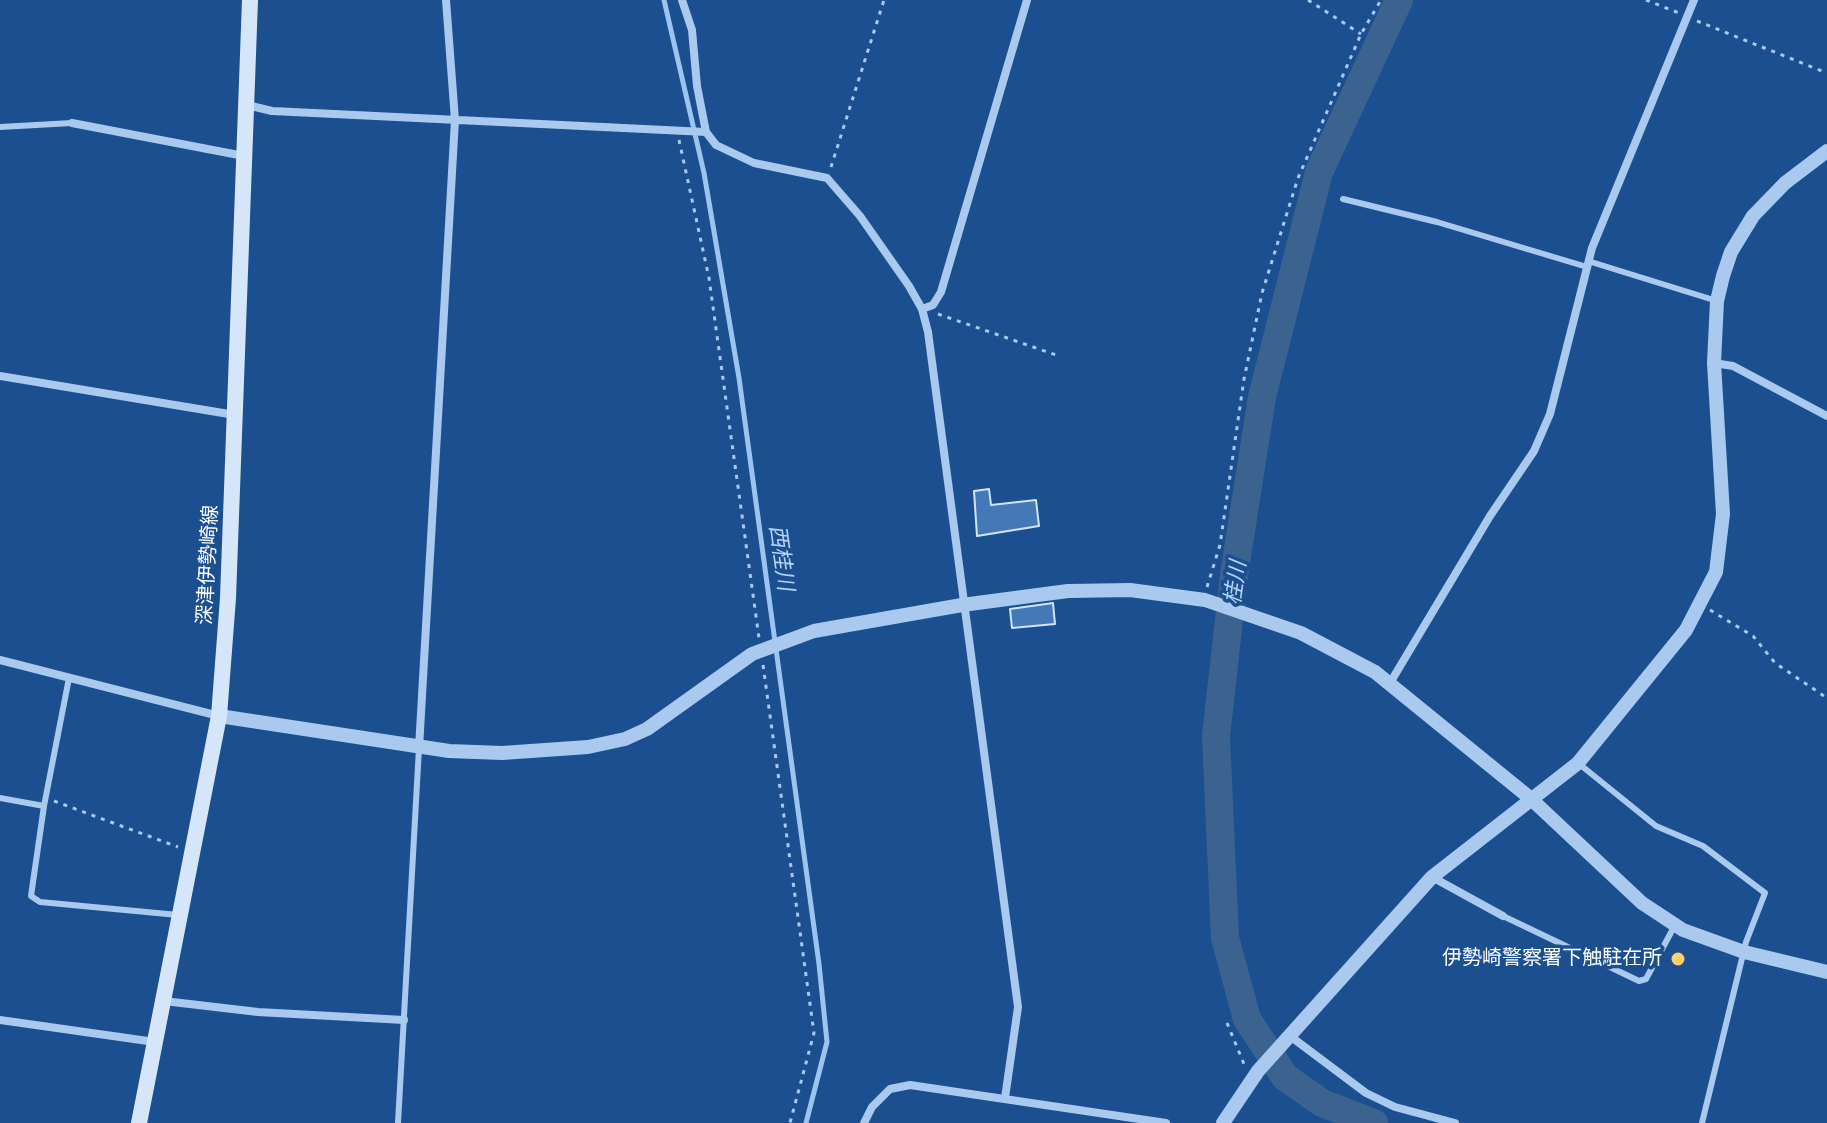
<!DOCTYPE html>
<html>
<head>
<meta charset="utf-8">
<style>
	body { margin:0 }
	canvas { display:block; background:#1b4f8f }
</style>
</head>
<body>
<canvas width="1827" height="1123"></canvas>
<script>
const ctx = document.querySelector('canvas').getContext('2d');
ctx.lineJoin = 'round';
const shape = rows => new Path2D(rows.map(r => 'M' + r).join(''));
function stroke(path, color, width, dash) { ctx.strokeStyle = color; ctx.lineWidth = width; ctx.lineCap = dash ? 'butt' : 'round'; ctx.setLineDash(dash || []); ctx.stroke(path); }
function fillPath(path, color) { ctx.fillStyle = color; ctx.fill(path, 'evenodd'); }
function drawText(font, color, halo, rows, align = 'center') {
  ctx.font = font + ' Poppins,"Noto Sans JP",sans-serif'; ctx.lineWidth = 7; ctx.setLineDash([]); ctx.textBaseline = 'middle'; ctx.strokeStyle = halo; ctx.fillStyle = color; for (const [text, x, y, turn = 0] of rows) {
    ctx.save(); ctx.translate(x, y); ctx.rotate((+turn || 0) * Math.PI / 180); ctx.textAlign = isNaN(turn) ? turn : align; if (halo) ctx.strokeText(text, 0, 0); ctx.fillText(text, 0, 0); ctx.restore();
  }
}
const stream = shape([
	[664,0,704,173,739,378,819,964,827,1042,806,1123]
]);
const river = shape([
	[1374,1123,1322,1103,1285,1077,1247,1019,1225,938,1216,736,1234,575,1262,397,1319,172,1399,0]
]);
const building = shape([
	[989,489,991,505,1036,500,1039,526,977,536,974,491,989,489],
	[1053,603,1055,624,1012,628,1010,609,1053,603]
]);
const path = shape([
	[1308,0,1361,34],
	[1646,0,1679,13],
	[1697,21,1827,73],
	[679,140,709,278,759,638],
	[831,167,884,0],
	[938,314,1059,356],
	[1207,587,1220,545,1244,379,1262,293,1298,178,1361,34,1381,0],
	[1710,610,1753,636,1775,663,1827,698],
	[763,665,814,1033,790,1123],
	[54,801,178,847],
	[1227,1023,1244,1064]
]);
const service = shape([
	[0,127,72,123],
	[1343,199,1437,222,1587,267],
	[1588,261,1717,301],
	[69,678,44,806,31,896,40,902,178,915],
	[1578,763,1656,826,1703,846,1765,893,1746,942,1702,1123],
	[0,798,44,806],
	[1503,916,1639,981,1646,979,1675,925],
	[398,1123,419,748]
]);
const minor = shape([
	[682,0,692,30,697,86,706,132],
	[247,105,272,111,706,132,716,145,754,163,827,178,860,216,909,286,922,309,928,332,1018,1007,1005,1098],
	[72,123,244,156],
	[922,309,933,305,941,292,1027,0],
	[1714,363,1733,366,1827,416],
	[0,376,235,415],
	[0,660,219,716],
	[1390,683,1490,516,1534,451,1550,414,1592,248,1694,0],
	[419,748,455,120,446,0],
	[1432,877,1503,916],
	[164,1001,258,1012,404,1020],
	[0,1020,155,1042],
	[1290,1036,1366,1093,1395,1107,1455,1123],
	[864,1123,872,1107,890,1089,910,1085,1166,1123]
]);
const tertiary = shape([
	[219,716,449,751,502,753,588,747,625,739,647,729,752,654,814,631,962,605,1068,591,1130,590,1205,600,1301,633,1375,672,1530,798,1642,903,1683,930,1744,952,1827,972],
	[1223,1123,1258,1071,1432,877,1578,763,1686,630,1716,572,1723,514,1714,363,1717,301,1723,276,1731,252,1753,216,1785,183,1827,151]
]);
const secondary = shape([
	[139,1123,219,716,228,598,250,0]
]);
const markers = [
	[1678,959,8,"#ffd166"]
];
const streetNames = [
	["深津伊勢崎線",209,565,-87]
];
const poiNames = [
	["伊勢崎警察署下触駐在所",1662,959]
];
const waterNames = [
	["西桂川",780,558,82],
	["桂川",1237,583,-82]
];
stroke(stream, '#9cc4f0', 5);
stroke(river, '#3c6290', 28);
fillPath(building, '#4478b7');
stroke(building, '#cfe3fa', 2);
stroke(path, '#a9c9ee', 3, [4, 6]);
stroke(service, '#a9c9ee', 6);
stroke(minor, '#a9c9ee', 8);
stroke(tertiary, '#a9c9ee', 14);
stroke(secondary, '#d6e6fa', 16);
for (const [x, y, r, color] of markers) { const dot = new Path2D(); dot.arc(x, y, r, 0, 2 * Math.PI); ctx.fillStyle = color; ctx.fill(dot); stroke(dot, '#1b4f8f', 3); }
drawText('20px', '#fff', '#1b4f8f', streetNames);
drawText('20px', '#fff', '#1b4f8f', poiNames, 'right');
drawText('italic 22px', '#b5d3f5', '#1b4f8f', waterNames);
</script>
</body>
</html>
